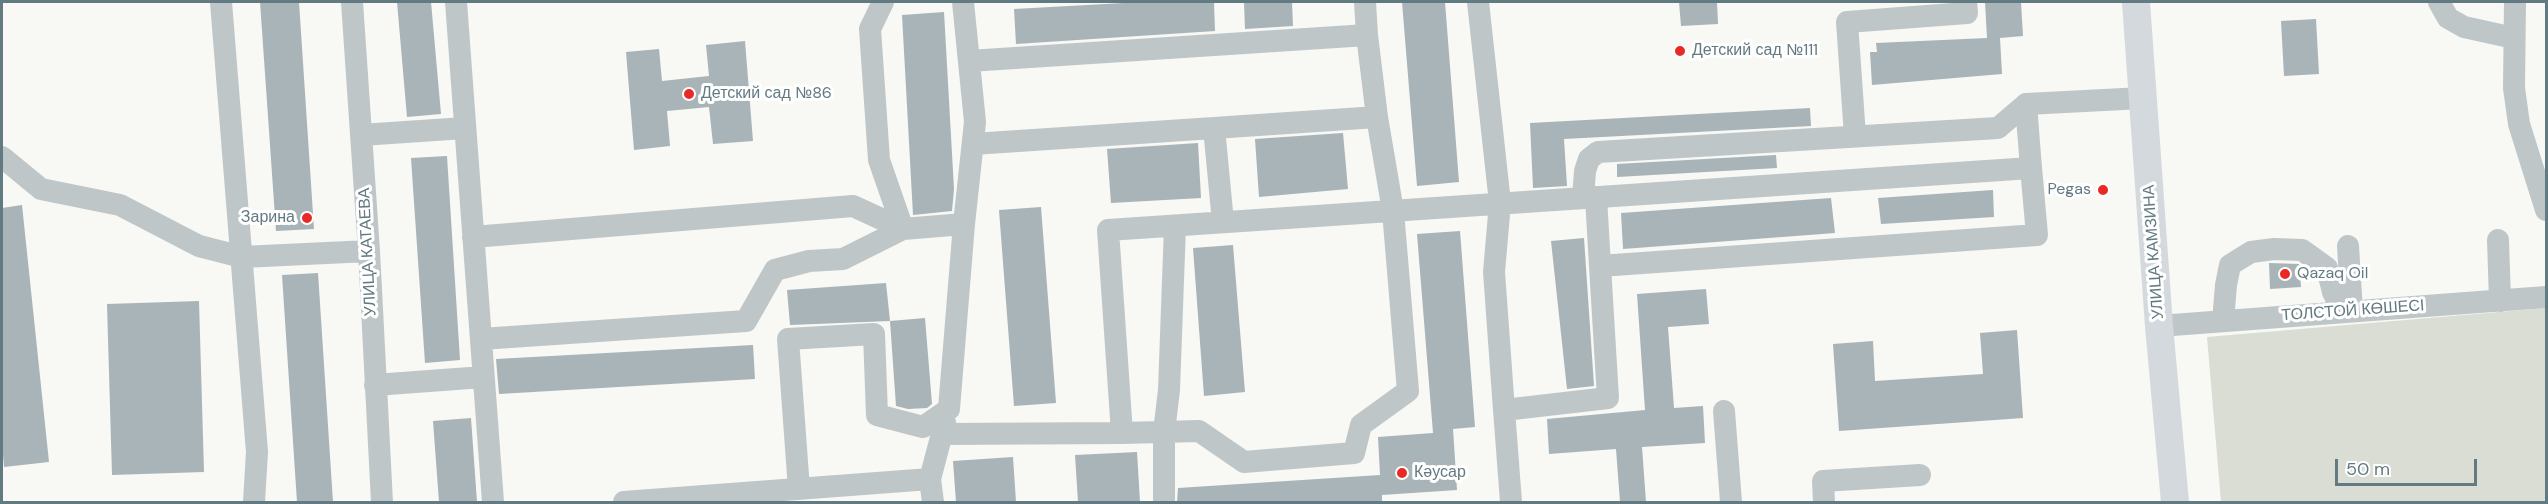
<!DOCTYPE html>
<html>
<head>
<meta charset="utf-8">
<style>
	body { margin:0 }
	#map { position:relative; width:2548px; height:504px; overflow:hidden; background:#f8f8f5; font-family:"DM Sans",sans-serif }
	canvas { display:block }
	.frame { position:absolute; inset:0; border:3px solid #627a81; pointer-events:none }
	.scale { position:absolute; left:2335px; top:459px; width:142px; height:27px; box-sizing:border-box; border:3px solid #627a81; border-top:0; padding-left:8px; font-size:18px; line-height:21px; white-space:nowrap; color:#627a81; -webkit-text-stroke:4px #fff; paint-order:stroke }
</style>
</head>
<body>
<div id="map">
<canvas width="2548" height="504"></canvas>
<div class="frame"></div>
<div class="scale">50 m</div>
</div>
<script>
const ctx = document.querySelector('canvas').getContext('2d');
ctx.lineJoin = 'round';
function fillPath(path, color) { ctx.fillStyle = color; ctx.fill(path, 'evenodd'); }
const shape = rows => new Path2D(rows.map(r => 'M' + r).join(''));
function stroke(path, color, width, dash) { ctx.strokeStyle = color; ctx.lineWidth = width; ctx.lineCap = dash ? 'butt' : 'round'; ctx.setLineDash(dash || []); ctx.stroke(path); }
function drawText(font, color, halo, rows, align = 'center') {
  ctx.font = font + ' "DM Sans",sans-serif'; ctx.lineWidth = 6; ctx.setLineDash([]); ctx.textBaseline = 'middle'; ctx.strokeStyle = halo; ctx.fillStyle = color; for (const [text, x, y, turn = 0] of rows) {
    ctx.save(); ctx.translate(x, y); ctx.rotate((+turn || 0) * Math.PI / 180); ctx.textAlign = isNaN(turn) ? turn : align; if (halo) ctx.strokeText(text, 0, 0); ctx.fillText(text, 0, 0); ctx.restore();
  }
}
const green = shape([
	[2546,308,2546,502,2221,502,2207,337]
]);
const building = shape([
	[260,2,299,2,314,229,276,231],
	[397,2,431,2,441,114,407,117],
	[1142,2,1214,2,1215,31,1016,44,1014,9],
	[1244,2,1292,2,1293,26,1245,29],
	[1402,2,1445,2,1459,182,1417,186],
	[1679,2,1717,2,1718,24,1681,26],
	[1985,2,2021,2,2023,36,2000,38,2002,74,1872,85,1870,52,1877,52,1876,43,1987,38],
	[944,12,954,189,952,211,913,215,902,15],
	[2316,19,2319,74,2284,76,2281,21],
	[745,41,753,141,713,144,709,107,667,111,670,146,634,150,626,52,659,49,662,81,709,76,706,45],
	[1810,108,1811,126,1564,139,1567,186,1533,188,1530,123],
	[1343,133,1348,189,1259,197,1255,139],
	[1198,143,1201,198,1111,203,1107,149],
	[1776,155,1777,168,1617,177,1617,164],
	[447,156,460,360,425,363,411,158],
	[1993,190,1994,217,1881,224,1878,198],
	[1831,198,1835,233,1623,249,1621,213],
	[22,205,49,462,4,467,2,443,2,208],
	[1041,207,1056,403,1014,406,999,210],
	[1460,231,1475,427,1453,429,1457,490,1382,495,1382,502,1177,502,1178,488,1380,475,1378,437,1433,433,1417,234],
	[1584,238,1594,386,1567,389,1551,241],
	[1233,245,1245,392,1204,396,1193,248],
	[2269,263,2299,264,2301,287,2270,289],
	[318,273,333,502,297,502,282,275],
	[886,283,890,321,790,325,787,290],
	[1706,289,1709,324,1668,327,1674,408,1703,406,1705,443,1642,447,1646,502,1620,502,1616,449,1549,454,1547,419,1645,410,1637,294],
	[199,301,204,472,112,475,107,304],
	[925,318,932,404,927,408,908,409,896,406,890,321],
	[2017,330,2023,418,1839,431,1833,344,1873,341,1875,381,1983,374,1980,333],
	[753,345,755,379,499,394,496,359],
	[471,418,477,502,439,502,433,421],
	[1137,452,1140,502,1078,502,1075,455],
	[1013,457,1016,502,956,502,953,461]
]);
const minor = shape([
	[221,2,257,452,254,502],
	[352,2,369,251,382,502],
	[456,2,493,502],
	[883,2,870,29,879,160,903,229,964,224,975,122,963,2],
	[1478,2,1500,203,1494,272,1504,410],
	[2439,2,2448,18,2464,27,2514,38],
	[2515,2,2514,88,2519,124,2546,210],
	[1367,35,1377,117],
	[969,61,1367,35,1365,2],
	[361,135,465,128],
	[1855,136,1847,22,1967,13,1966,2],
	[973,144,1214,128],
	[2,157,41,189,120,205,199,246,242,257,369,251],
	[1596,197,1600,266,2037,235,2031,168],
	[1583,198,1585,171,1589,159,1598,152,1998,128,2026,104],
	[473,237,853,206,903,229],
	[2498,240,2500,301],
	[2348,246,2352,311],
	[2223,321,2226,285,2230,265,2251,252,2274,249,2302,250,2327,268,2333,292,2343,312],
	[2159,326,2546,297],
	[481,339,746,321,775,270,809,261,843,259,903,229],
	[375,385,483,377],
	[1724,411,1731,502],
	[1122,433,1199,431,1244,462,1354,453,1361,425,1408,391,1393,211,1377,117,1214,128,1223,222],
	[942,434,1122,433,1108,230,2031,168,2026,104,2143,98],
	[930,479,945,422],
	[799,489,788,339,874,334,877,415,923,427,949,409,964,224],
	[624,502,930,479,933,502],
	[1164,502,1164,432,1169,390,1175,226],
	[1511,502,1504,410,1608,398,1600,266],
	[1824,502,1823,481,1920,475]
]);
const major = shape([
	[2136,2,2159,326,2175,502]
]);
const markers = [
	[1680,51,6,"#e82925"],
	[689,94,6,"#e82925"],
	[2103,190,6,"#e82925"],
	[307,218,6,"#e82925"],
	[2285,274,6,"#e82925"],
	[1402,473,6,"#e82925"]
];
const poiNames = [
	["Детский сад №111",1692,51],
	["Детский сад №86",701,94],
	["Pegas",2091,190,"right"],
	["Зарина",295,218,"right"],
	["Qazaq Oil",2297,274],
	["Кәусар",1414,473]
];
const streetNames = [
	["УЛИЦА КАТАЕВА",368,252,-93],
	["УЛИЦА КАМЗИНА",2154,252,-94],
	["ТОЛСТОЙ КӨШЕСІ",2353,311,-4]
];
fillPath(green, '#d9ddd4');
fillPath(building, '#a8b4b7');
stroke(minor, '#bfc6c8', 22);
stroke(major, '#d3d9dc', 28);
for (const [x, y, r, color] of markers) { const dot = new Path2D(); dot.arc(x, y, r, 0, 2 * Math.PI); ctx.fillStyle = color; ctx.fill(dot); stroke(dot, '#fff', 2); }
drawText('16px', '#627a81', '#fff', poiNames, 'left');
drawText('16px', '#627a81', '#fff', streetNames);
</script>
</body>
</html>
